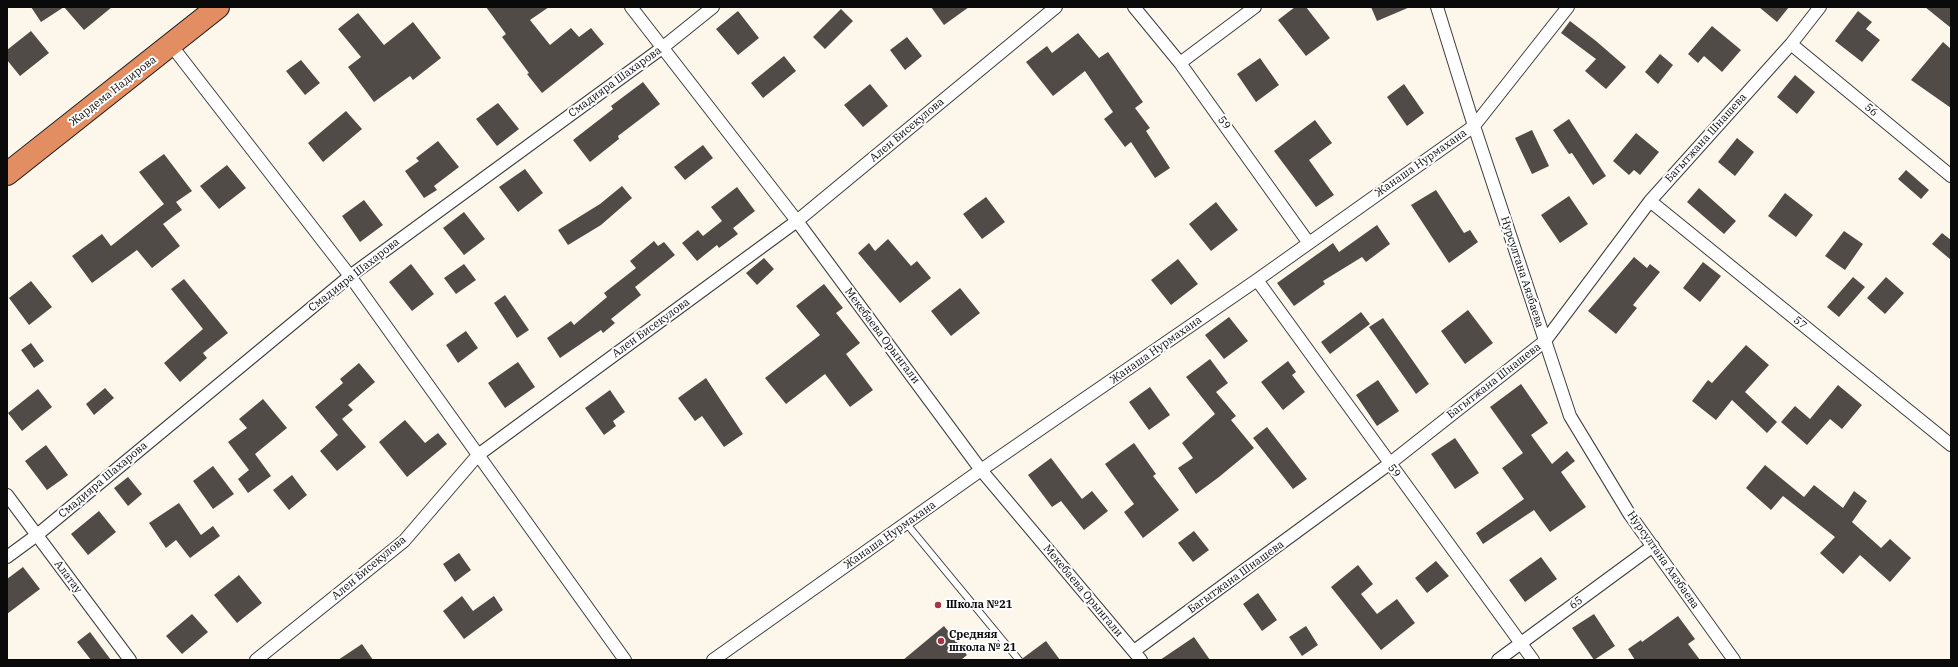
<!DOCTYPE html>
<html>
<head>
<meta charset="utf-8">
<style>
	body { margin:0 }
	#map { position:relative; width:1958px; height:667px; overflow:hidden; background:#fcf7ea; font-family:"IBM Plex Serif",serif }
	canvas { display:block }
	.frame { position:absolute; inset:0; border:8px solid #0a0a0a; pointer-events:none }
</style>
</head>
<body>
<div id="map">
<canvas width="1958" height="667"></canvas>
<div class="frame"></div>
</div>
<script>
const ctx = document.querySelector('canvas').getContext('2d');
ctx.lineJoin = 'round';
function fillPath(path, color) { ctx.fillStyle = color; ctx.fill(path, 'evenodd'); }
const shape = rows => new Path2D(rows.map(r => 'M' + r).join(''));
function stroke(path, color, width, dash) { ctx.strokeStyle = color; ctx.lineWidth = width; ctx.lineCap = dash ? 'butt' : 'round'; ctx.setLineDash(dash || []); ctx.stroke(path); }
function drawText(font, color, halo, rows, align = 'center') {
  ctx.font = font + ' "IBM Plex Serif",serif'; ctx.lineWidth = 4; ctx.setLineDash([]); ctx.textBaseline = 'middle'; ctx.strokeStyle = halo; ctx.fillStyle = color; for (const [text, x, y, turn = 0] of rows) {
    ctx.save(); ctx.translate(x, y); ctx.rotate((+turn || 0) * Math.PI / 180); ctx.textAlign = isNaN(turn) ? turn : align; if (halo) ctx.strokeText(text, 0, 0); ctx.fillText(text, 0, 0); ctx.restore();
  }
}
const building = shape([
	[31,7,64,7,41,22],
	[64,7,112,7,84,30],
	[486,7,549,7,530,20,550,45,571,28,579,37,591,28,604,44,542,93,527,74,529,73,502,37,506,34],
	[931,7,969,7,944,25],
	[1295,7,1306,7,1330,38,1306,56,1278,20],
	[1371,7,1410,7,1377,21],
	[1759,7,1789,7,1777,22],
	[1925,7,1951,7,1951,28],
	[841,9,853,21,825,49,813,37],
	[738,11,759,38,738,55,716,29],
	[1858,11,1872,22,1866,29,1880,40,1862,62,1835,41],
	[358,13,384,45,413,22,441,58,413,80,410,76,374,102,348,67,361,57,338,29],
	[1570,21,1596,41,1626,67,1606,89,1585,71,1596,59,1561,33],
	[1712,26,1741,50,1722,72,1704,56,1698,63,1688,54],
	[31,31,49,53,20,76,7,60,7,50],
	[1078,33,1099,58,1108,52,1143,102,1135,108,1150,128,1146,131,1170,168,1155,178,1131,142,1125,147,1104,119,1113,112,1085,71,1053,96,1026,62,1047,46,1052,53],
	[907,37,922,56,905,70,890,50],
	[1943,42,1951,49,1951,108,1911,80],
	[1660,54,1673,65,1658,84,1645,72],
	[784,56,796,71,763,98,751,83],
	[1260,58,1279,85,1256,102,1237,74],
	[301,60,320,83,305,95,286,71],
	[1795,75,1815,92,1797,114,1777,97],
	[643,82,660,104,618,136,619,139,590,162,573,140,613,109,611,106],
	[870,84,888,106,863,127,844,105],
	[1404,84,1424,113,1407,126,1387,97],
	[498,103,519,129,497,146,476,119],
	[346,111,362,129,323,162,308,143],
	[1569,119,1606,176,1593,185,1572,153,1569,154,1553,130],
	[1315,120,1332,143,1309,160,1334,195,1316,207,1274,151],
	[1532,130,1549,166,1532,174,1515,138],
	[1636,133,1659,152,1640,175,1634,170,1629,175,1613,161],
	[1737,138,1754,152,1735,176,1718,162],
	[438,141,459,167,434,186,437,190,424,198,405,171,419,161,416,158],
	[703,145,713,158,685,180,674,167],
	[164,154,192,191,176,202,182,210,163,224,180,246,152,268,137,250,92,283,72,256,102,234,111,246,164,204,139,172],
	[227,165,246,188,219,209,200,186],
	[525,169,543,193,518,212,499,187],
	[1906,170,1929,190,1921,199,1898,179],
	[622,186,632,198,601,225,568,245,558,230,600,204],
	[737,187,755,211,733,228,738,234,719,248,717,245,697,261,682,243,698,230,703,236,722,221,711,207],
	[1699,188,1736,221,1724,234,1687,202],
	[1436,190,1464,233,1470,230,1478,242,1449,263,1411,205],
	[1785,193,1813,215,1796,237,1768,216],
	[1569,196,1588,224,1560,243,1541,215],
	[986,197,1005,222,982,239,963,214],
	[364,200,383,225,360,242,342,216],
	[1216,202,1238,230,1211,251,1189,224],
	[464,212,485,239,464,255,443,228],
	[1377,225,1390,244,1366,262,1362,257,1323,281,1325,284,1294,306,1277,283,1333,243,1339,252],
	[1844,231,1863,244,1845,270,1825,256],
	[1942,233,1951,240,1951,260,1932,244],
	[888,239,911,266,917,261,931,278,900,303,858,253,869,243,875,251],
	[654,241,658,246,664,242,675,255,635,287,641,295,611,319,615,323,603,333,601,330,560,358,547,338,571,321,574,325,607,297,604,293,636,268,630,261],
	[1634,257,1647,268,1650,264,1660,272,1633,305,1637,308,1616,334,1588,311],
	[764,258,774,269,757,285,746,273],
	[1178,259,1198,284,1171,305,1151,280],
	[1703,262,1721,276,1700,302,1683,288],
	[411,264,434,294,412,311,389,282],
	[464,264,476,280,456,294,444,278],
	[1853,277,1865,287,1839,317,1827,307],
	[1886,277,1904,293,1885,314,1867,298],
	[184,279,228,333,203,353,207,358,180,382,164,363,203,329,171,289],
	[31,281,52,307,29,325,9,298],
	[824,284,843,308,836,313,860,343,846,354,873,390,850,407,825,374,786,404,765,378,820,335,796,306],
	[960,288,980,313,951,336,931,311],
	[505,295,529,330,517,338,494,303],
	[1468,310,1493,343,1465,364,1441,331],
	[1361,312,1370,324,1330,354,1321,342],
	[1229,317,1248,341,1224,359,1205,335],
	[1383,318,1429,384,1416,394,1369,327],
	[466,331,478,348,458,363,446,345],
	[31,343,44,361,34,368,21,350],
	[1746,345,1769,365,1745,392,1777,422,1767,433,1732,400,1716,420,1692,401,1708,380,1712,383],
	[1210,359,1228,383,1216,392,1236,416,1231,420,1254,448,1219,477,1196,494,1178,468,1193,458,1182,443,1215,414,1186,377],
	[1288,361,1296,372,1292,375,1305,392,1283,410,1261,382],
	[518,362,535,387,505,408,488,383],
	[359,363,375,382,348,405,353,410,342,419,366,447,337,471,320,451,338,435,315,407,343,383,340,379],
	[706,378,743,434,724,447,702,416,695,421,678,398],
	[1378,380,1399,411,1377,426,1356,395],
	[1521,384,1548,423,1531,435,1552,464,1567,451,1575,461,1561,472,1586,507,1550,532,1534,510,1483,544,1476,533,1524,499,1502,468,1523,453,1490,407],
	[1838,385,1862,405,1842,429,1830,419,1807,445,1781,422,1795,406,1810,419],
	[1150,387,1170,415,1149,430,1129,402],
	[105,388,114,398,94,415,86,404],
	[38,389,52,407,22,431,8,413],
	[610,390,625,412,613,421,616,426,604,435,585,408],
	[263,399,287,428,255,454,271,476,248,493,238,479,249,470,228,442,247,428,239,419],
	[405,420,425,443,438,433,447,444,407,477,379,442],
	[1267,427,1307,479,1293,489,1253,438],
	[1455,438,1479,473,1455,489,1431,454],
	[1134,443,1156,474,1153,476,1179,510,1143,538,1124,512,1134,504,1105,464],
	[46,445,68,475,47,490,25,461],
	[1051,458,1082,499,1092,491,1108,511,1084,530,1061,501,1052,507,1028,475],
	[1765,465,1804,497,1814,485,1843,508,1854,491,1867,501,1852,522,1881,548,1890,539,1911,558,1890,582,1860,555,1843,574,1820,553,1835,537,1783,496,1771,510,1746,488],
	[213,466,234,494,213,509,193,481],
	[292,475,307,495,289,510,273,490],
	[128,477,142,494,128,506,114,488],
	[179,503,201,535,213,526,220,536,190,558,176,540,166,548,149,523],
	[99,511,116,532,88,555,71,534],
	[1194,531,1209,550,1193,562,1178,543],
	[459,553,471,570,455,582,443,564],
	[1541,557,1557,579,1525,602,1509,580],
	[1436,561,1449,576,1427,593,1415,578],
	[1358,565,1373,584,1361,594,1377,614,1397,599,1415,623,1381,650,1331,587],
	[23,567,40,589,7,614,7,579],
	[239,575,262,603,237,623,214,595],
	[1258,593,1277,620,1262,631,1243,604],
	[462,596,473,611,494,596,503,610,464,639,443,611],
	[192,614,208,632,182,654,166,636],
	[1594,614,1615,646,1594,660,1572,628],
	[1678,616,1695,639,1688,644,1700,660,1635,660,1628,649,1641,640,1642,642],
	[944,626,967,655,961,660,903,660],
	[1306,626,1318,645,1302,656,1289,637],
	[90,632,111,660,91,660,77,642],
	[1194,637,1210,660,1160,660],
	[1046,641,1060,660,1023,660,1023,658],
	[362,644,373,660,338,660]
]);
const lane = shape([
	[906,523,1019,660]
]);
const street = shape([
	[631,7,797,221,981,470,1141,660],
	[1134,7,1180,63,1308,242],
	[1437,7,1474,126,1570,416,1630,515,1734,660],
	[1791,44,1951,176],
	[171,45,350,276,625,660],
	[1180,63,1255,7],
	[1650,201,1951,445],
	[1257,280,1533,660],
	[7,495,130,660],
	[7,557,37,535,350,276,662,48,713,7],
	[1134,651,1389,464,1545,341,1650,201,1791,44,1820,7],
	[256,660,404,541,478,455,797,221,1056,7],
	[713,660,981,470,1257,280,1474,126,1568,7],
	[1498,660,1653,546]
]);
const highway = shape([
	[7,174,218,7]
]);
const markers = [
	[938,605,4,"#a83448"],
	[941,641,4,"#a83448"]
];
const streetNames = [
	["Смадияра Шахарова",615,82,-36],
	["Жардема Надирова",113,91,-38],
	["56",1871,110,40],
	["59",1224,123,54],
	["Ален Бисекулова",907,130,-40],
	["Багытжана Шнашева",1706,138,-48],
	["Жанаша Нурмахана",1421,163,-35],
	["Нурсултана Аязбаева",1522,272,72],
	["Смадияра Шахарова",354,275,-38],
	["57",1800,323,39],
	["Ален Бисекулова",651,328,-36],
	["Мекебаева Орынгали",882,336,53],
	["Жанаша Нурмахана",1156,350,-35],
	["Багытжана Шнашева",1494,381,-38],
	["59",1394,471,54],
	["Смадияра Шахарова",103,480,-40],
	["Жанаша Нурмахана",890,535,-35],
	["Нурсултана Аязбаева",1663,560,55],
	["Ален Бисекулова",369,568,-40],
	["Алатау",68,577,53],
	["Багытжана Шнашева",1236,577,-36],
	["Мекебаева Орынгали",1083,591,50],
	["65",1576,603,-37]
];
const poiNames = [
	["Школа №21",946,605],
	["Средняя",949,635],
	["школа № 21",949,648]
];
fillPath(building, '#514b48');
stroke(lane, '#3d3d3d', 8);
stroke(street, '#3d3d3d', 14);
stroke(highway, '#1b1b1b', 24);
stroke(lane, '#fff', 6);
stroke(street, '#fff', 12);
stroke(highway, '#e28d62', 22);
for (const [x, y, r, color] of markers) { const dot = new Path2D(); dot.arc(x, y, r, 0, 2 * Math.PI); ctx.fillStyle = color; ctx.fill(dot); stroke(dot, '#fff', 1.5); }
drawText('11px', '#0a0a0a', '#fff', streetNames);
drawText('bold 11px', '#0a0a0a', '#fff', poiNames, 'left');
</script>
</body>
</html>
